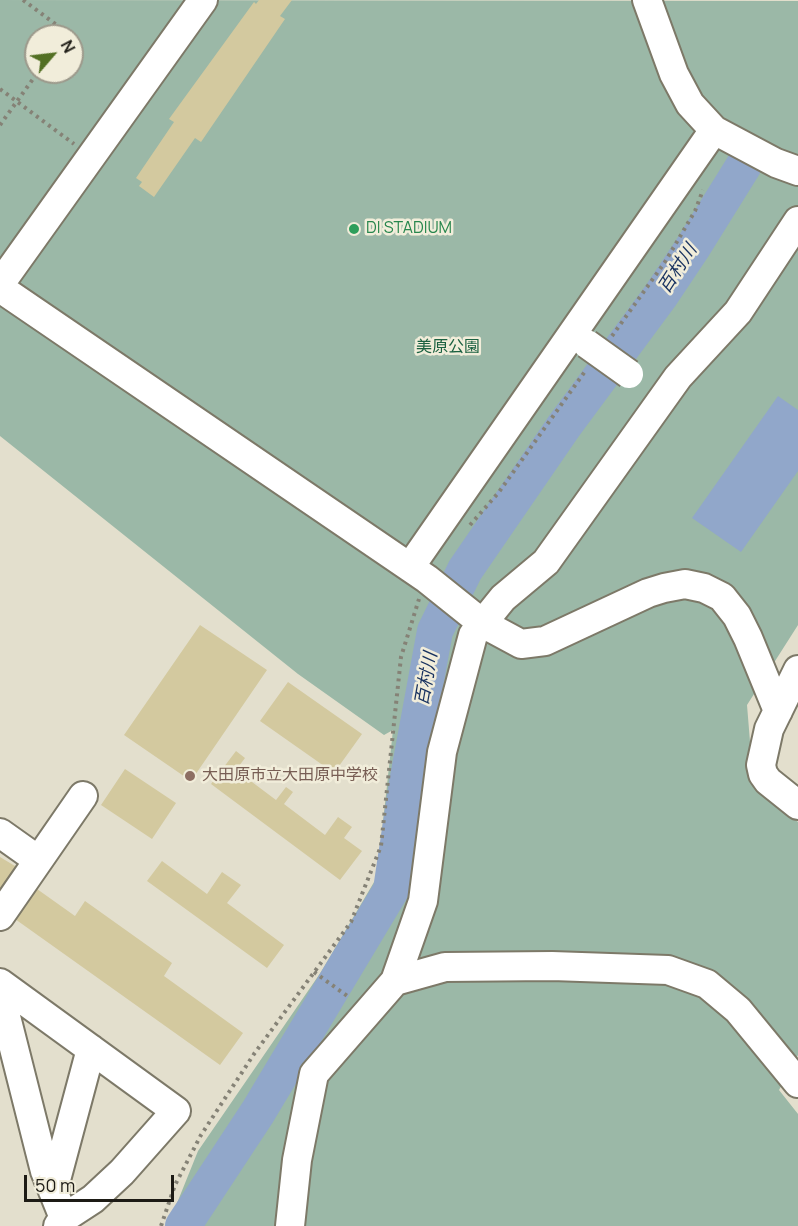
<!DOCTYPE html>
<html>
<head>
<meta charset="utf-8">
<style>
	body { margin:0 }
	#map { position:relative; width:798px; height:1226px; overflow:hidden; background:#e3dfcd; font-family:Manrope,sans-serif }
	canvas { display:block }
	.north { position:absolute; left:24px; top:24px; width:60px; height:60px; box-sizing:border-box; background:#f1edda; border:2px solid #9c998b; border-radius:50%; rotate:62deg; font-size:16px; font-weight:700; line-height:24px; text-align:center; color:#1d1b15 }
	.north::after { content:''; display:block; margin:auto; width:21px; height:27px; background:#537024; clip-path:polygon(50% 0,100% 100%,50% 72%,0 100%) }
	.scale { position:absolute; left:24px; top:1175px; width:150px; height:27px; box-sizing:border-box; border:3px solid #1d1b15; border-top:0; padding-left:8px; font-size:18px; line-height:21px; white-space:nowrap; color:#1d1b15; -webkit-text-stroke:4px #f1edda; paint-order:stroke }
</style>
</head>
<body>
<div id="map">
<canvas width="798" height="1226"></canvas>
<div class="north">N</div>
<div class="scale">50 m</div>
</div>
<script>
const ctx = document.querySelector('canvas').getContext('2d');
ctx.lineJoin = 'round';
function fillPath(path, color) { ctx.fillStyle = color; ctx.fill(path, 'evenodd'); }
const shape = rows => new Path2D(rows.map(r => 'M' + r).join(''));
function stroke(path, color, width, dash) { ctx.strokeStyle = color; ctx.lineWidth = width; ctx.lineCap = dash ? 'butt' : 'round'; ctx.setLineDash(dash || []); ctx.stroke(path); }
function drawText(font, color, halo, rows, align = 'center') {
  ctx.font = font + ' Manrope,"Noto Sans JP",sans-serif'; ctx.lineWidth = 5; ctx.setLineDash([]); ctx.textBaseline = 'middle'; ctx.strokeStyle = halo; ctx.fillStyle = color; for (const [text, x, y, turn = 0] of rows) {
    ctx.save(); ctx.translate(x, y); ctx.rotate((+turn || 0) * Math.PI / 180); ctx.textAlign = isNaN(turn) ? turn : align; if (halo) ctx.strokeText(text, 0, 0); ctx.fillText(text, 0, 0); ctx.restore();
  }
}
const green = shape([
	[0,0,798,1,798,625,747,705,752,766,770,800,798,822,798,1055,779,1090,798,1114,798,1226,183,1226,171,1218,198,1151,321,972,377,877,393,730,384,735,298,674,0,436],
	[36,36,72,36,72,72,36,72]
]);
const water = shape([
	[778,396,798,410,798,471,741,552,692,518]
]);
const river = shape([
	[183,1226,258,1112,391,890,407,783,435,631,465,570,564,426,661,295,693,247,744,165]
]);
const building = shape([
	[259,0,292,0,280,16,285,19,201,142,195,138,154,197,139,186,142,182,136,178,174,122,169,119,254,2,256,4],
	[200,625,267,670,191,781,124,735],
	[288,682,362,734,334,773,260,721],
	[236,751,245,758,236,770,276,800,286,787,293,792,284,804,325,835,338,817,352,827,344,838,362,851,340,880,211,784],
	[125,769,176,803,152,839,101,805],
	[0,857,20,869,0,897],
	[162,861,207,894,222,872,241,885,227,903,284,945,267,968,147,881],
	[37,889,75,916,85,901,172,963,164,976,243,1033,220,1065,15,919]
]);
const path = shape([
	[23,0,66,32,63,36],
	[0,89,74,144],
	[0,125,38,72],
	[612,336,665,262,695,211,703,190],
	[470,525,499,492,586,370],
	[314,972,350,998],
	[161,1226,175,1185,201,1135,254,1054,351,922,381,846,401,657,419,599]
]);
const minor = shape([
	[647,0,674,74,690,104,714,130,776,163,798,171],
	[0,284,203,0],
	[0,288,427,579,482,623,521,644,545,641,648,593,664,588,685,584,704,588,722,597,737,616,748,638,778,711],
	[410,567,714,130],
	[798,670,769,729,761,765,763,774,768,781,798,805],
	[0,833,38,860],
	[0,916,83,796],
	[395,981,423,901,442,752,473,635,503,598,546,562,678,377,738,312,798,221],
	[0,983,176,1111,122,1172,93,1199,64,1218,58,1226],
	[0,993,45,1171,64,1218],
	[53,1191,91,1049],
	[290,1226,297,1160,314,1074,395,981,445,967,552,966,668,970,707,984,738,1010,798,1083]
]);
const minorBridge = shape([
	[587,344,629,374]
]);
const markers = [
	[354,229,6,"#2e9e5b"],
	[190,776,6,"#8d6e63"]
];
const leisureNames = [
	["DI STADIUM",366,229]
];
const parkNames = [
	["美原公園",448,348]
];
const educationNames = [
	["大田原市立大田原中学校",202,776]
];
const waterNames = [
	["百村川",678,269,-57],
	["百村川",427,679,-80]
];
fillPath(green, '#9bb8a7');
fillPath(water, '#91a7ca');
stroke(river, '#91a7ca', 36);
fillPath(building, '#d3c99f');
stroke(minor, '#7d7968', 32);
stroke(path, '#858276', 4, [3, 4.5]);
stroke(minor, '#fff', 28);
stroke(minorBridge, '#7d7968', 32, []);
stroke(minorBridge, '#fff', 28);
for (const [x, y, r, color] of markers) { const dot = new Path2D(); dot.arc(x, y, r, 0, 2 * Math.PI); ctx.fillStyle = color; ctx.fill(dot); stroke(dot, '#f1edda', 2); }
drawText('16px', '#27864d', '#f1edda', leisureNames, 'left');
drawText('16px', '#1b6141', '#f1edda', parkNames);
drawText('16px', '#785e54', '#f1edda', educationNames, 'left');
drawText('italic 18px', '#17315f', '#f1edda', waterNames);
</script>
</body>
</html>
